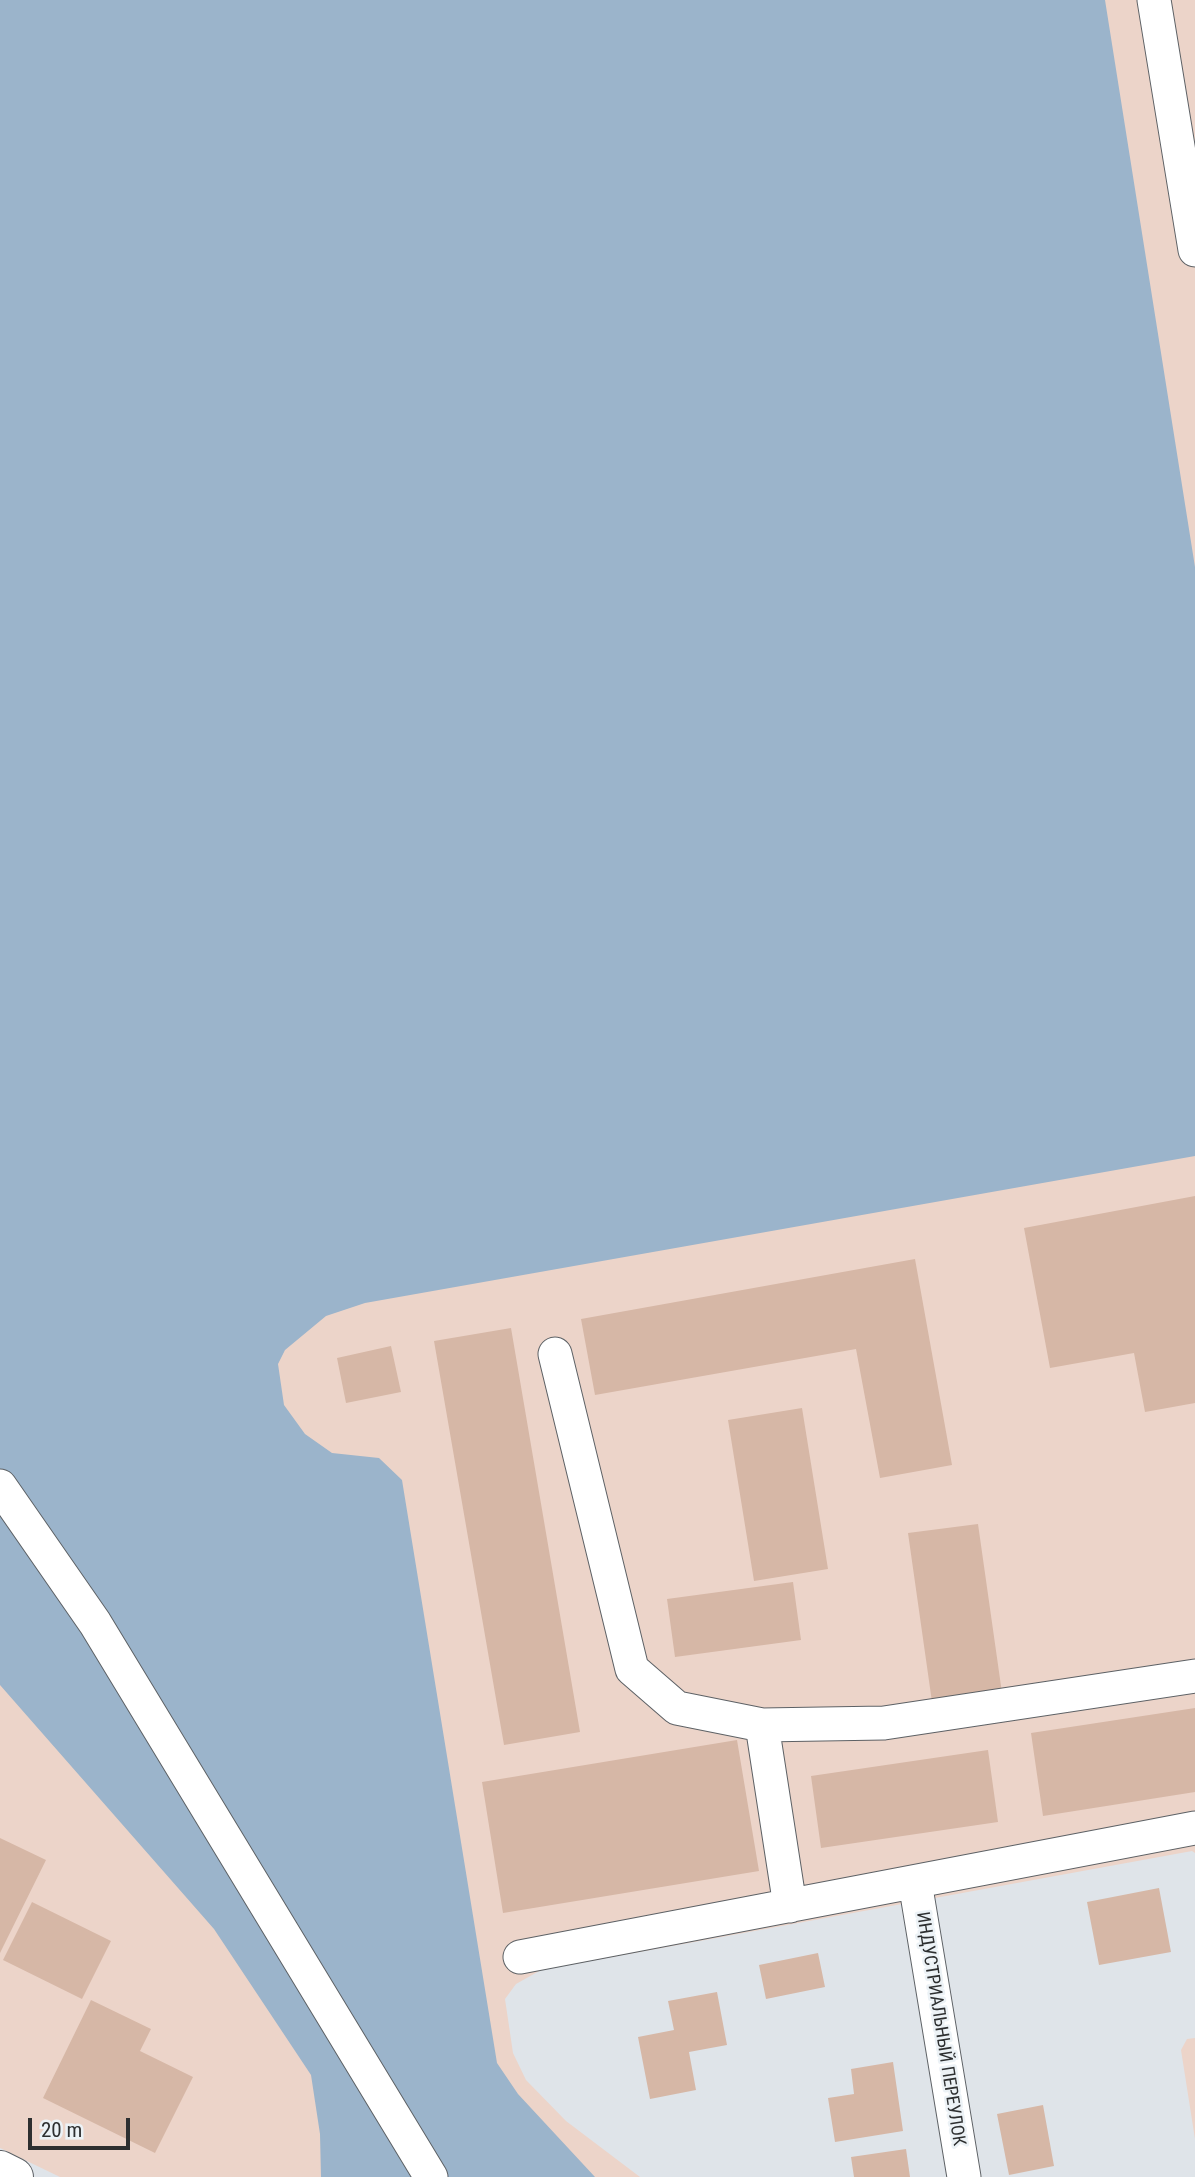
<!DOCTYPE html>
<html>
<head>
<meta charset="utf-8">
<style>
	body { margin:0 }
	#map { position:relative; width:1195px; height:2177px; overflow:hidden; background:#dfe4e9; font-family:"Roboto Condensed",sans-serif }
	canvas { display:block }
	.scale { position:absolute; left:28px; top:2118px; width:102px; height:32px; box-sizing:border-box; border:4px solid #2d2f30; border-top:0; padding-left:9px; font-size:21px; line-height:24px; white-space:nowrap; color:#2d2f30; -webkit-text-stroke:5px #ecf2f6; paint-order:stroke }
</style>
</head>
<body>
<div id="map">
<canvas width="1195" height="2177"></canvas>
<div class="scale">20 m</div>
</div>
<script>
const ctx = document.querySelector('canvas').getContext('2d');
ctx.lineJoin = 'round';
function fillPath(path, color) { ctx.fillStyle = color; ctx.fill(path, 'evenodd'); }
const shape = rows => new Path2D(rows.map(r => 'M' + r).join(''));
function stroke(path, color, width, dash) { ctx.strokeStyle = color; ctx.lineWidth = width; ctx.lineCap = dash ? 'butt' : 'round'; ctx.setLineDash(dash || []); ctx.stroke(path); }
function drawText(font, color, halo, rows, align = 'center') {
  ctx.font = font + ' "Roboto Condensed",sans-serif'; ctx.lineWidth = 5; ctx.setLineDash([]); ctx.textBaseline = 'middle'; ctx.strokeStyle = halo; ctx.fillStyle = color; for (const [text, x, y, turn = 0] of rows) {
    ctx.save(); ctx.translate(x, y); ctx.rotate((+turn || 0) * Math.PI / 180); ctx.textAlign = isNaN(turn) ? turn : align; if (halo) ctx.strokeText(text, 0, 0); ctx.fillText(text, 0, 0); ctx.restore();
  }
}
const industrial = shape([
	[0,0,1195,0,1195,1853,1192,1851,541,1970,516,1984,505,1999,513,2053,526,2080,566,2121,640,2177,60,2177,0,2148],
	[1195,2038,1195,2139,1181,2050,1187,2039]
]);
const forest = shape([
	[0,0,1105,0,1195,567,1195,1156,365,1303,326,1316,285,1350,278,1364,284,1405,305,1434,332,1453,379,1458,402,1480,497,2063,518,2094,595,2177,321,2177,320,2134,311,2075,214,1929,0,1685]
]);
const building = shape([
	[1195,1196,1195,1403,1145,1412,1134,1353,1050,1368,1024,1228],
	[915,1259,952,1465,880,1478,856,1349,595,1395,581,1319],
	[511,1328,580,1732,504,1745,434,1341],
	[391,1346,401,1392,346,1403,337,1358],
	[802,1408,828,1569,754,1581,728,1420],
	[978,1524,1002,1693,932,1702,908,1533],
	[793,1582,801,1640,675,1657,667,1599],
	[1195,1708,1195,1792,1043,1816,1031,1733],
	[737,1740,759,1871,503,1913,482,1782],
	[988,1750,998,1822,821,1848,811,1776],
	[0,1838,46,1860,0,1953],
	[1159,1888,1171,1952,1099,1965,1087,1902],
	[32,1902,111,1941,82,1999,3,1960],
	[818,1953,825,1987,766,1999,759,1965],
	[717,1992,727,2045,689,2052,696,2090,650,2099,638,2037,674,2030,668,2001],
	[91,2000,151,2029,140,2051,193,2077,155,2153,43,2098],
	[893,2062,903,2131,835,2142,828,2098,854,2094,851,2069],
	[1043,2105,1054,2166,1009,2175,997,2114],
	[906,2149,910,2177,854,2177,851,2157]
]);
const minor = shape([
	[1154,0,1195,250],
	[555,1354,632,1669,677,1708,762,1725,884,1723,1195,1676],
	[0,1486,95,1623,431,2177],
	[762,1725,790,1906],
	[915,1882,964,2177],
	[520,1957,1195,1828]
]);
const major = shape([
	[0,2170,14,2177]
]);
const streetNames = [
	["ИНДУСТРИАЛЬНЫЙ ПЕРЕУЛОК",940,2029,81]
];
fillPath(industrial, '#ecd4c9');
fillPath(forest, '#9bb4cb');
fillPath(building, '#d6b7a6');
stroke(minor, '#5d6165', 35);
stroke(major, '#5d6165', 40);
stroke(minor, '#fff', 33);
stroke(major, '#fff', 38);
drawText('18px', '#2d2f30', '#ecf2f6', streetNames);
</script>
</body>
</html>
